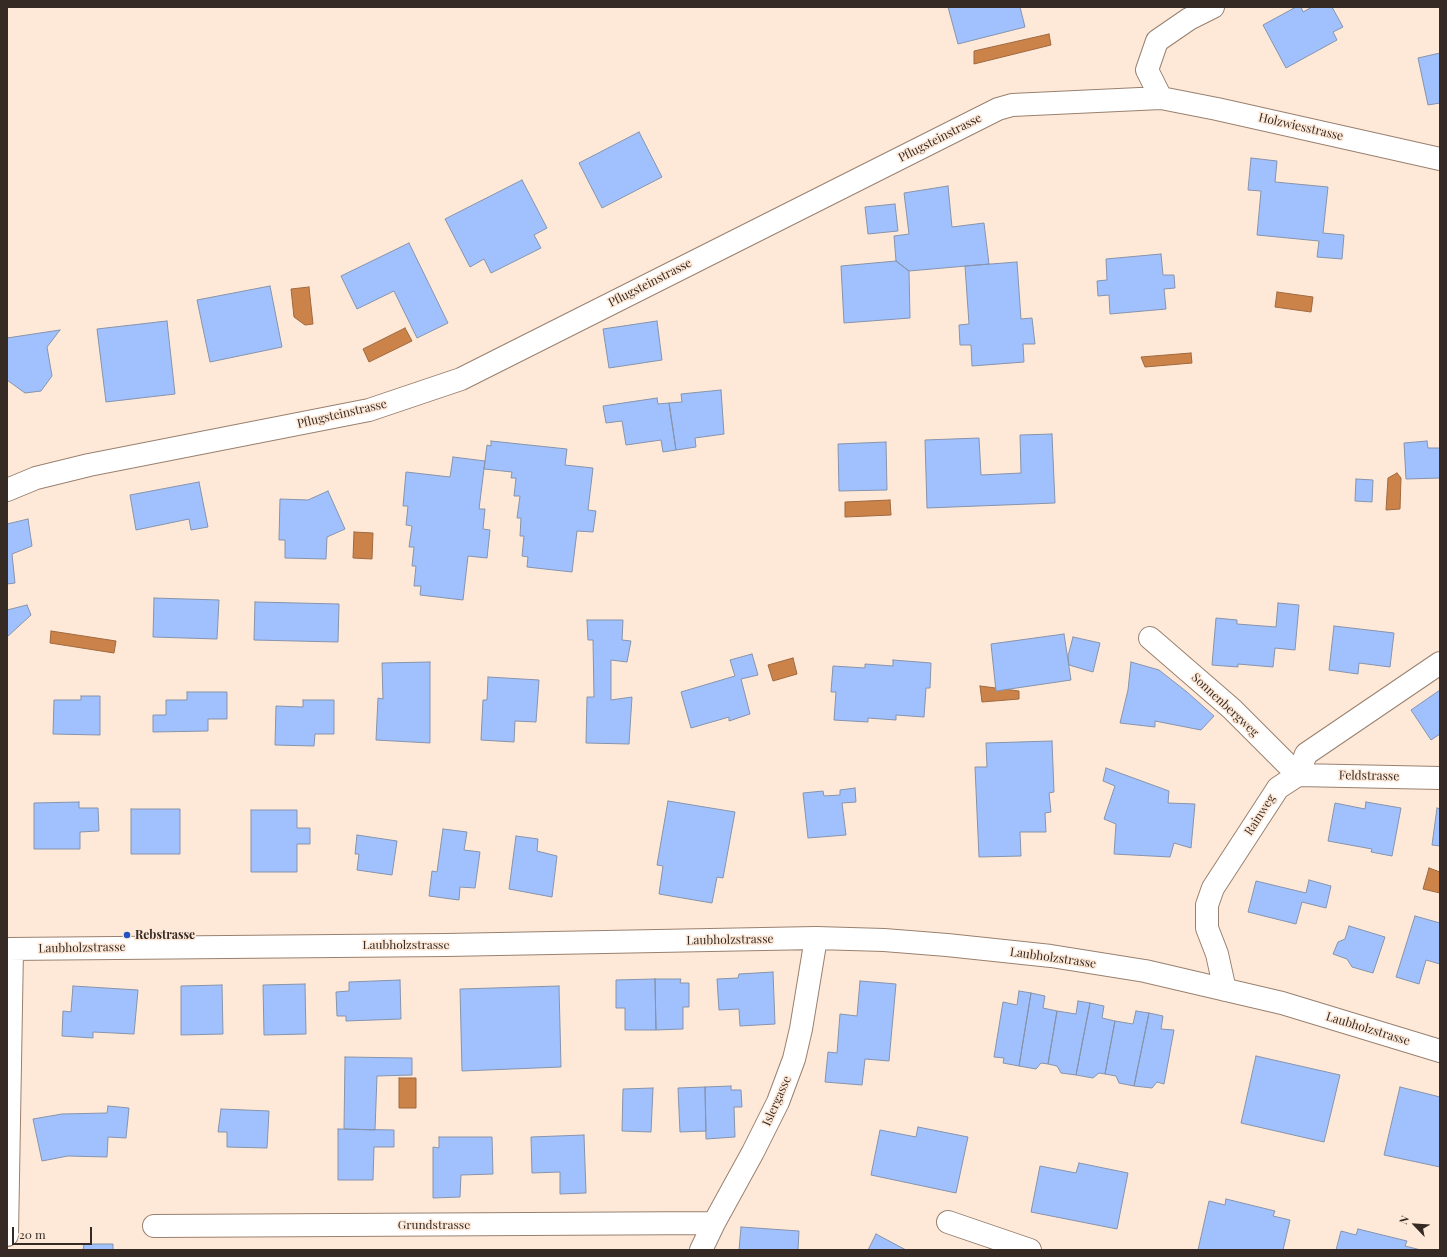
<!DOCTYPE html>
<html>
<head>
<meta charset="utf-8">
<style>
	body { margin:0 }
	#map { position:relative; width:1447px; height:1257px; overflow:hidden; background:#fee9d9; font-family:"Playfair Display",serif }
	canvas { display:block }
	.frame { position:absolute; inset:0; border:8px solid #352b24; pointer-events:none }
	.north { position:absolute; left:1395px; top:1205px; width:40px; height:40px; -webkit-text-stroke:3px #fee9d9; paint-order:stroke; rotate:295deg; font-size:11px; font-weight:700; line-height:16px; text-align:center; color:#352b24 }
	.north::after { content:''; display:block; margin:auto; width:14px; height:18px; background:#352b24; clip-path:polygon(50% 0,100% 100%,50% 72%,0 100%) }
	.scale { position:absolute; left:12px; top:1227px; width:80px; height:18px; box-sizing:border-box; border:2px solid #352b24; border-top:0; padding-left:5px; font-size:12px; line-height:14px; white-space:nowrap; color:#352b24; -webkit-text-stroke:3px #fee9d9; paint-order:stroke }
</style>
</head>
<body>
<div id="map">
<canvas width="1447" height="1257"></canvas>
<div class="frame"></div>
<div class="north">N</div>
<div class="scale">20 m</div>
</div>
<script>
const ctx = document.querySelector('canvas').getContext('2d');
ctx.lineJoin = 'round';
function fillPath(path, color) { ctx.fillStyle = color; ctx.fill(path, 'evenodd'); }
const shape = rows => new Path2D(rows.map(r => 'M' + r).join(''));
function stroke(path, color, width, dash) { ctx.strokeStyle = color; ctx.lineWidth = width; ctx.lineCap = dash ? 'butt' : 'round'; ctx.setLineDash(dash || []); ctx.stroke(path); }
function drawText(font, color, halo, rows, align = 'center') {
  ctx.font = font + ' "Playfair Display",serif'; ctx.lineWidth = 3; ctx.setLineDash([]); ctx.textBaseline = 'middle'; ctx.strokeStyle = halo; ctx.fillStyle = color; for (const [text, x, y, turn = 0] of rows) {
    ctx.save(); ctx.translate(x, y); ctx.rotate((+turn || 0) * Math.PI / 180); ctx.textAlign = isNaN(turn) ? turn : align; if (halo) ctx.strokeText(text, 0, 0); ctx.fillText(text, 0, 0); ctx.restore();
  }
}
const water = shape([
	[1049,34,1051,45,974,64,974,51,1049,34],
	[309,287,313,324,305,325,294,317,291,289,309,287],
	[1277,292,1313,297,1311,312,1275,307,1277,292],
	[405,328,412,341,369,362,363,349,405,328],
	[1191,353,1192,363,1145,367,1141,357,1191,353],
	[1397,473,1401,478,1400,509,1386,510,1388,478,1397,473],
	[890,500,891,515,845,517,845,502,890,500],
	[354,532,373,533,372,559,353,558,354,532],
	[51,631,116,641,114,653,50,643,51,631],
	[793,658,797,674,773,681,768,665,793,658],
	[980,686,1019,691,1019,699,982,702,980,686],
	[1429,868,1440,872,1440,893,1423,889,1429,868],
	[399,1078,416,1078,416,1108,399,1108,399,1078]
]);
const building = shape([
	[948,7,1020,7,1025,27,958,44,948,7],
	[1296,7,1301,7,1303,12,1312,7,1332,7,1343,27,1333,32,1337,40,1286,68,1263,25,1296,7],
	[1440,53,1440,103,1428,105,1418,58,1440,53],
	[639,132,662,177,602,208,579,163,639,132],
	[1251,158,1277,161,1275,182,1328,187,1323,233,1344,235,1342,259,1317,257,1319,241,1257,235,1261,191,1248,190,1251,158],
	[522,180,547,228,534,235,541,248,491,273,484,259,470,267,445,219,522,180],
	[948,186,952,227,984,223,989,264,909,271,896,261,894,236,909,234,904,193,948,186],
	[895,204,898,231,868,234,865,207,895,204],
	[409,243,448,323,417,338,394,291,357,309,341,276,409,243],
	[1161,254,1163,275,1174,275,1175,288,1164,289,1166,309,1110,314,1109,295,1098,296,1097,281,1107,280,1106,259,1161,254],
	[896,261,909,271,910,318,844,323,841,266,896,261],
	[1017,262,1021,319,1032,318,1035,344,1023,344,1024,362,972,366,971,345,960,345,959,325,969,324,965,266,1017,262],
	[270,286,282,347,210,362,197,300,270,286],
	[167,321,175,394,106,402,97,329,167,321],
	[657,321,662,360,609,368,603,329,657,321],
	[60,330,47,347,52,376,41,391,25,393,7,380,7,338,60,330],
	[721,390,724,434,695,438,696,447,676,450,669,403,682,402,681,394,721,390],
	[657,398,658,404,669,403,676,450,663,452,661,440,626,445,622,421,606,423,603,406,657,398],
	[1052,434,1055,503,927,508,925,440,979,438,981,475,1021,473,1020,435,1052,434],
	[491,441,567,449,565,465,593,468,588,510,596,511,593,532,577,531,572,572,527,567,528,557,522,556,524,536,520,536,521,518,517,518,520,496,514,496,516,478,511,478,512,472,484,469,487,445,491,446,491,441],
	[1427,441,1428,448,1440,448,1440,478,1406,479,1404,443,1427,441],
	[886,442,887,490,839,491,838,444,886,442],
	[453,457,485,461,479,509,485,509,483,529,490,530,487,558,468,556,463,600,420,595,421,586,414,586,416,566,412,566,414,547,409,547,412,526,406,525,408,506,403,506,406,472,450,477,453,457],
	[1356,479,1373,480,1372,502,1355,501,1356,479],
	[199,482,208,527,191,530,189,519,136,530,130,495,199,482],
	[328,491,345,529,327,537,326,559,285,558,285,540,279,540,280,499,308,500,328,491],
	[28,519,32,546,12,554,15,583,7,584,7,524,28,519],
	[154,598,219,600,217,639,153,637,154,598],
	[255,602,339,604,338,642,254,640,255,602],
	[1278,603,1299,605,1295,650,1275,648,1273,667,1238,664,1238,667,1212,665,1216,618,1237,620,1237,624,1276,627,1278,603],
	[27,605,31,615,7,637,7,610,27,605],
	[587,620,623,620,622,640,631,641,627,662,611,660,611,700,632,697,629,744,586,743,587,697,594,697,593,640,588,640,587,620],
	[1334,626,1394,633,1390,667,1359,663,1358,674,1329,670,1334,626],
	[1064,634,1071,680,996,691,991,644,1064,634],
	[1073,637,1100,643,1093,672,1069,665,1068,656,1073,637],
	[752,654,758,675,741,679,750,714,729,721,729,717,691,728,681,692,735,676,730,660,752,654],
	[893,660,931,663,930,688,926,688,924,717,896,715,896,720,868,718,868,722,834,720,836,692,831,692,833,666,865,668,865,664,893,666,893,660],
	[430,662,430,743,376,740,378,698,383,699,382,663,430,662],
	[1131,662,1159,670,1187,692,1214,716,1201,730,1155,721,1155,727,1120,723,1128,690,1131,662],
	[488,677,539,680,536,722,515,721,514,742,481,740,483,700,487,700,488,677],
	[1440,690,1440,734,1431,740,1411,710,1440,690],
	[187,692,227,692,227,719,208,719,208,731,153,732,153,715,166,715,166,700,187,700,187,692],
	[81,696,100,696,100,735,53,734,54,700,81,700,81,696],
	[303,700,334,700,334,734,315,734,314,746,275,745,276,706,303,707,303,700],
	[1052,741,1054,792,1049,793,1051,812,1045,813,1046,832,1020,832,1021,856,979,857,975,767,987,767,986,743,1052,741],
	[1106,768,1169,791,1168,803,1195,804,1191,848,1174,843,1170,857,1114,854,1116,824,1104,819,1115,786,1103,781,1106,768],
	[855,788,856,802,842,803,846,835,808,838,803,793,823,791,824,796,840,795,840,790,855,788],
	[668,801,735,812,723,878,717,877,712,903,659,894,663,866,657,865,668,801],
	[79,802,79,808,98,808,99,831,80,832,80,849,34,849,34,803,79,802],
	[1366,802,1401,808,1392,856,1371,852,1372,849,1328,841,1335,803,1365,809,1366,802],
	[1437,808,1440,809,1440,846,1432,845,1437,808],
	[131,809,180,809,180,854,131,854,131,809],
	[251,810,297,810,297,828,310,828,310,844,297,844,297,872,251,872,251,810],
	[443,829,467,832,464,850,480,852,475,888,460,887,459,900,429,896,432,871,437,872,443,829],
	[357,835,397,841,392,875,357,870,359,854,355,854,357,835],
	[516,836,538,839,537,851,557,856,552,897,509,889,516,836],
	[1309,880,1331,886,1326,908,1302,902,1296,924,1248,912,1256,881,1306,893,1309,880],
	[1415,916,1440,923,1440,964,1426,960,1419,984,1396,977,1415,916],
	[1349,926,1385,937,1373,973,1352,967,1347,959,1333,954,1338,942,1345,939,1349,926],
	[773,972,775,1024,740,1026,739,1009,719,1010,717,979,738,978,739,974,773,972],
	[655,979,656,1030,625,1030,625,1008,616,1008,616,980,655,979],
	[655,979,681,979,680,983,689,983,689,1007,683,1007,683,1029,656,1030,655,979],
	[400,980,401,1019,346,1021,346,1016,337,1016,336,992,349,991,349,982,400,980],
	[860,981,896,984,889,1061,865,1059,862,1085,825,1082,828,1052,837,1053,840,1014,857,1016,860,981],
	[305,984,306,1034,264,1035,263,985,305,984],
	[222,985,223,1034,181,1035,181,986,222,985],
	[73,986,138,990,134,1034,93,1032,93,1038,62,1036,63,1011,71,1012,73,986],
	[559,986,561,1067,462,1071,460,989,559,986],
	[1019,991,1031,993,1019,1066,1003,1063,1004,1058,994,1057,1003,1002,1017,1005,1019,991],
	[1031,993,1045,996,1043,1008,1057,1011,1048,1064,1041,1063,1036,1069,1019,1066,1031,993],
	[1078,1001,1090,1003,1076,1075,1061,1073,1057,1066,1048,1064,1057,1011,1076,1014,1078,1001],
	[1090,1003,1104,1006,1102,1018,1115,1021,1105,1074,1099,1073,1093,1078,1076,1075,1090,1003],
	[1136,1011,1149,1013,1134,1086,1119,1083,1116,1076,1105,1074,1115,1021,1133,1024,1136,1011],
	[1149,1013,1163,1016,1161,1029,1174,1030,1164,1084,1157,1082,1152,1088,1134,1086,1149,1013],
	[1256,1056,1340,1075,1324,1142,1241,1123,1256,1056],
	[345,1057,412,1058,412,1075,377,1076,375,1130,344,1129,345,1057],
	[731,1086,731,1090,741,1090,742,1107,734,1107,735,1137,706,1139,705,1087,731,1086],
	[705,1087,706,1131,680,1132,678,1088,705,1087],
	[1400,1087,1440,1097,1440,1167,1384,1155,1400,1087],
	[653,1088,651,1132,622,1131,623,1089,653,1088],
	[108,1106,129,1108,126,1138,108,1137,107,1157,68,1156,42,1161,33,1119,62,1114,107,1113,108,1106],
	[221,1109,269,1111,267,1148,227,1147,227,1132,218,1132,221,1109],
	[918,1127,968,1137,956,1193,871,1175,880,1130,916,1137,918,1127],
	[338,1129,394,1130,394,1147,374,1147,373,1180,338,1180,338,1129],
	[584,1135,586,1193,560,1194,560,1172,532,1173,531,1137,584,1135],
	[439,1137,492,1137,493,1174,461,1175,460,1197,433,1198,433,1147,439,1148,439,1137],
	[1079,1163,1128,1173,1117,1229,1031,1212,1040,1166,1076,1173,1079,1163],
	[1226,1199,1275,1211,1273,1216,1290,1220,1283,1250,1198,1250,1209,1201,1225,1205,1226,1199],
	[741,1227,799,1231,798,1250,739,1250,741,1227],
	[1358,1229,1407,1241,1405,1246,1421,1250,1336,1250,1341,1231,1356,1235,1358,1229],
	[876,1234,906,1250,868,1250,876,1234],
	[84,1244,113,1244,113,1250,83,1250,84,1244]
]);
const minor = shape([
	[1161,98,1147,70,1157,41,1189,19,1213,7],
	[7,490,36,478,89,465,369,410,461,379,998,109,1012,105,1161,98,1217,109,1440,159],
	[1150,638,1232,709,1298,775],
	[1298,775,1440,778],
	[7,949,446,945,816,938,884,940,947,945,1051,956,1145,971,1282,1003,1440,1051],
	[1225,990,1217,954,1207,928,1207,905,1213,888,1278,788,1298,775,1306,754,1440,663],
	[948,1222,1030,1250],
	[154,1226,714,1223],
	[7,1235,12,949],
	[701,1250,714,1223,753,1152,778,1102,794,1059,801,1029,816,938]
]);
const markers = [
	[127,935,4,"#2154c1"]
];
const streetNames = [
	["Holzwiesstrasse",1301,127,13],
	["Pflugsteinstrasse",940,138,-27],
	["Pflugsteinstrasse",650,283,-27],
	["Pflugsteinstrasse",342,414,-13],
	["Sonnenbergweg",1225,705,43],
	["Feldstrasse",1369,776,1],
	["Rainweg",1260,815,-57],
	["Laubholzstrasse",730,940,-1],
	["Laubholzstrasse",406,945],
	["Laubholzstrasse",82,948,-1],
	["Laubholzstrasse",1053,958,8],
	["Laubholzstrasse",1368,1029,17],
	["Islergasse",777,1101,-66],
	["Grundstrasse",434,1225]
];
const poiNames = [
	["Rebstrasse",135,935]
];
fillPath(water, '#cc834a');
stroke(water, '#9f693f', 1);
fillPath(building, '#a1c1fe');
stroke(building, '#8693ab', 1);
stroke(minor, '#99806f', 24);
stroke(minor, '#fff', 22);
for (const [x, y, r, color] of markers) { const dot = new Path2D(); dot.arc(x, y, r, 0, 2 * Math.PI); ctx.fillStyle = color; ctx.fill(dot); stroke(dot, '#fee9d9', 1.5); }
drawText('12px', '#352b24', '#fee9d9', streetNames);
drawText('bold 12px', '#352b24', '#fee9d9', poiNames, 'left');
</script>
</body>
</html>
